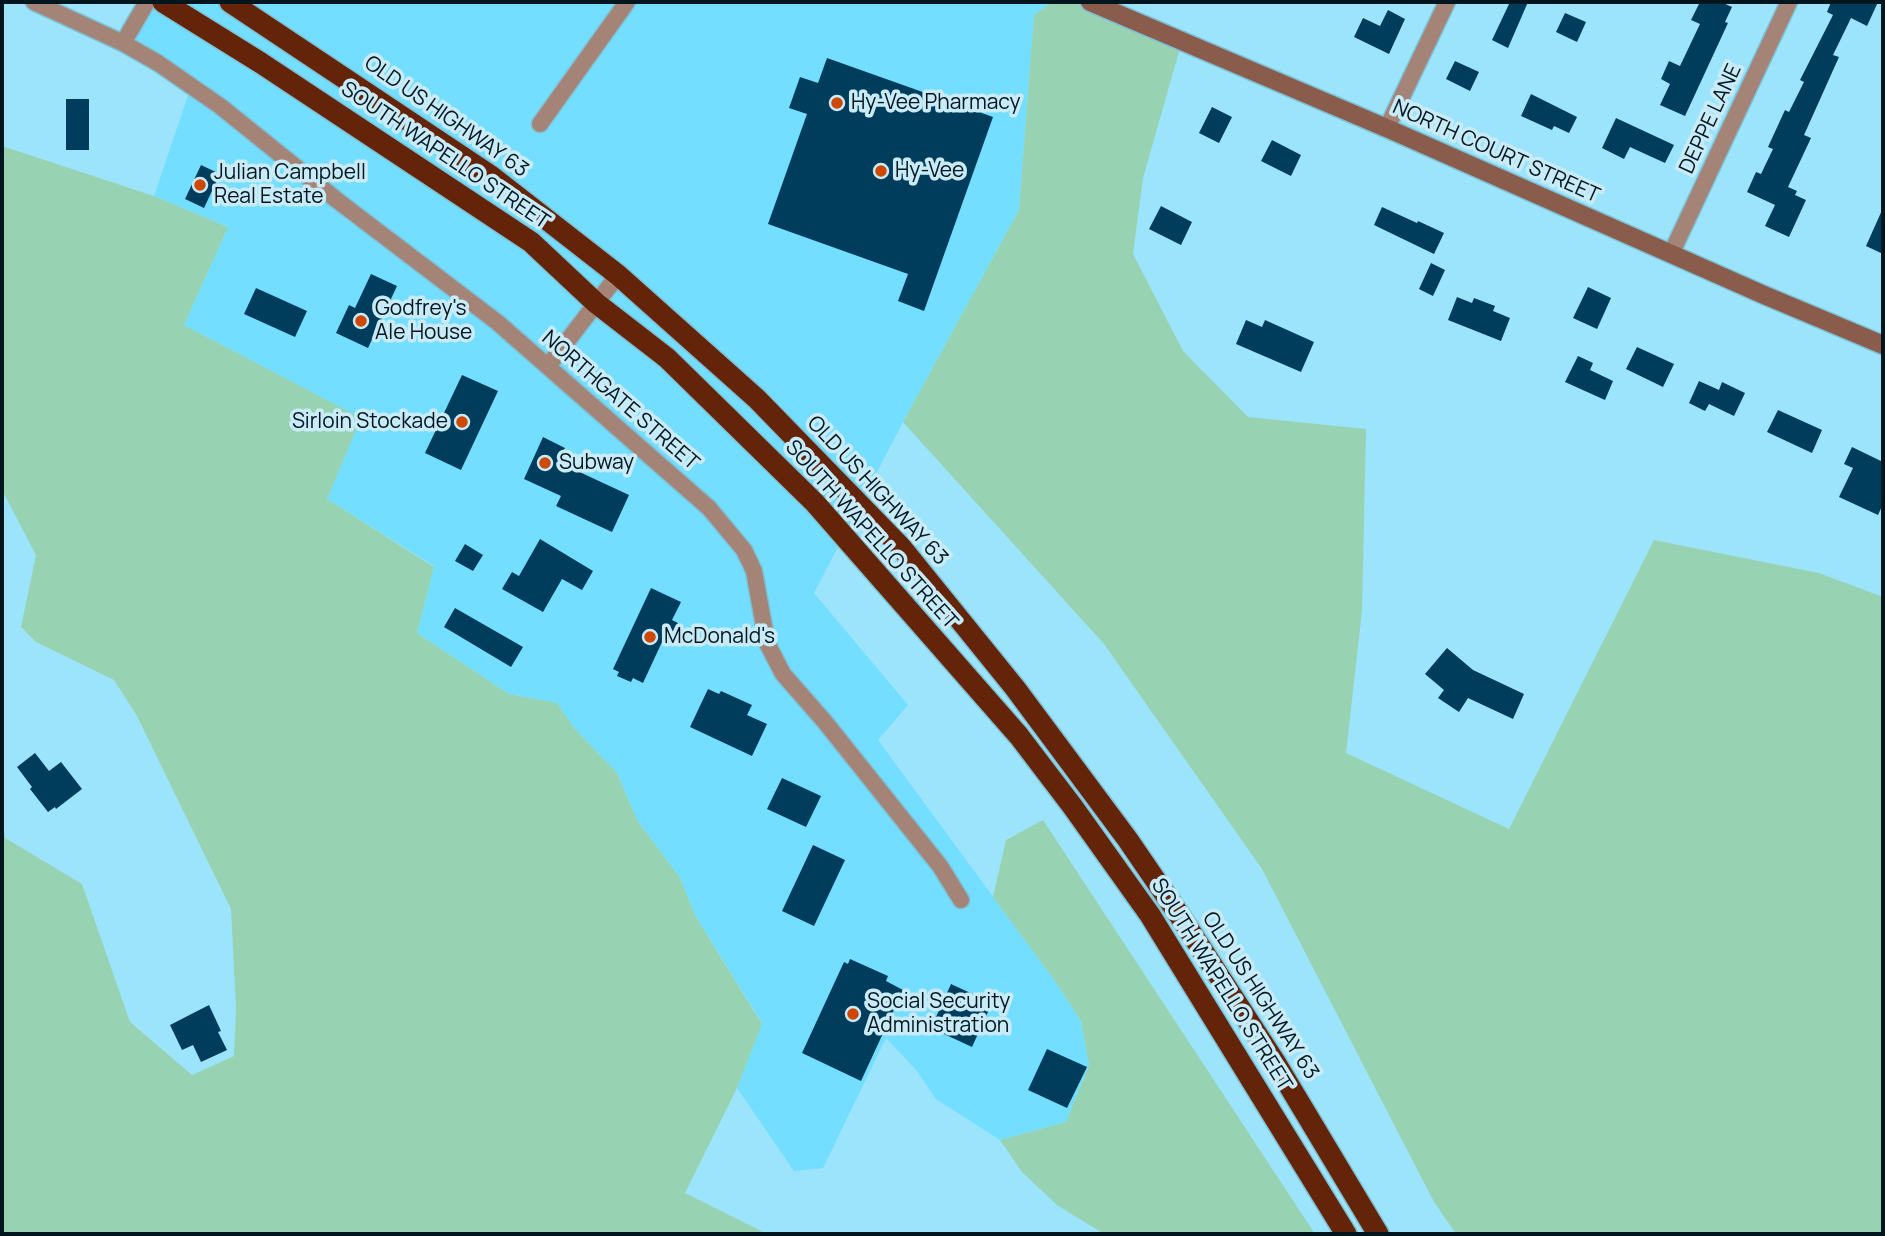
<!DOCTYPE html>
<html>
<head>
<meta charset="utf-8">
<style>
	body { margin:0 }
	#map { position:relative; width:1885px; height:1236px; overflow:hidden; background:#9be4fb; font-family:Manrope,sans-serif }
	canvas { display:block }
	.frame { position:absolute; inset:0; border:4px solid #00161f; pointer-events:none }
</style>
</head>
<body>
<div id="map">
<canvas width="1885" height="1236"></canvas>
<div class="frame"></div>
</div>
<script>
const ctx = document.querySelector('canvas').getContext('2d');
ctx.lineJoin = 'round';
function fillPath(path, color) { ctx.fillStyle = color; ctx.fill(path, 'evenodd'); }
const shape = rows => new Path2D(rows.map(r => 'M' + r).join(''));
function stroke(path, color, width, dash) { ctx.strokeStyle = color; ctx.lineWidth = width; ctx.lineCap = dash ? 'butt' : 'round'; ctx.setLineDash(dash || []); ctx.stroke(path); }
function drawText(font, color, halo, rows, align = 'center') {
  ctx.font = font + ' Manrope,sans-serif'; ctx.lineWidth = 7; ctx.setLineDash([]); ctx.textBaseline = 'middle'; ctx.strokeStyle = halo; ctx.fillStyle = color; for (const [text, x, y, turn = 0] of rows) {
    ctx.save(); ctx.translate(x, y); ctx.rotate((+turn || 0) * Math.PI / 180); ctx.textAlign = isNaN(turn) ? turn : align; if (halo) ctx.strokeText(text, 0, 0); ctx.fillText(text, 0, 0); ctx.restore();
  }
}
const built = shape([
	[147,2,1052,2,1034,15,1019,210,903,422,814,593,908,705,878,740,1055,981,1081,1021,1089,1065,1066,1122,1000,1140,936,1099,916,1070,886,1038,823,1168,794,1171,737,1088,762,1023,696,917,680,878,637,820,617,773,574,728,557,703,509,694,417,633,434,566,327,499,360,418,184,325,228,227,154,196,191,87,123,43]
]);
const green = shape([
	[1052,2,1090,2,1182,41,1143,178,1133,254,1183,351,1248,417,1366,429,1362,611,1346,753,1509,829,1654,540,1819,573,1883,597,1883,1234,1456,1234,1434,1202,1262,869,1104,644,903,422,1019,210,1034,15],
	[2,146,154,196,228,227,184,325,361,418,327,499,434,567,417,633,509,694,557,703,574,728,617,773,637,820,680,878,696,917,762,1024,737,1088,685,1193,767,1234,2,1234,2,813,5,838,82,884,130,1022,192,1075,234,1056,236,1008,231,909,137,716,114,680,36,642,21,627,36,555,2,490],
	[1043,820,1315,1234,1104,1234,1057,1205,1022,1172,1000,1140,1066,1122,1089,1065,1081,1021,1055,981,993,897,1006,840]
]);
const building = shape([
	[1510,2,1528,2,1508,48,1492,40],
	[1700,2,1721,2,1732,7,1725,22,1728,23,1685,116,1660,105,1670,84,1661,79,1669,61,1680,66,1700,24,1691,20],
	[1831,2,1878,2,1867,26,1851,18,1833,55,1839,57,1804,135,1811,138,1788,187,1797,191,1795,195,1806,200,1789,237,1765,226,1775,205,1747,192,1756,172,1761,174,1773,149,1768,147,1785,110,1789,112,1804,82,1800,80,1833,15,1827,12],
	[1388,10,1405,19,1389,54,1354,37,1363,18,1380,26],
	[1565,13,1586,22,1577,42,1556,32],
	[827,58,993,117,924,311,898,301,908,274,768,224,807,114,789,108,800,77,818,83],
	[1455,61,1479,72,1470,91,1446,79],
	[1531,94,1577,117,1569,133,1554,126,1552,130,1521,116],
	[66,99,89,99,89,150,66,150],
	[1212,107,1232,117,1219,143,1199,133],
	[1616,118,1674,145,1665,163,1630,147,1624,159,1602,148],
	[1272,140,1301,155,1291,176,1261,161],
	[201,165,220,174,204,208,185,199],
	[1161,206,1192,222,1181,245,1149,229],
	[1382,207,1417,223,1418,221,1444,233,1434,254,1374,225],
	[1883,208,1883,254,1866,246],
	[1431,263,1445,270,1433,296,1419,289],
	[371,274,397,286,368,348,336,333,349,305,355,308],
	[1588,287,1611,298,1597,329,1573,318],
	[256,288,307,311,295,337,244,314],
	[1457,297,1472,303,1474,298,1495,306,1493,311,1510,318,1501,341,1448,320],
	[1246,320,1262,327,1265,320,1314,342,1301,372,1236,344],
	[1637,347,1674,364,1663,387,1626,369],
	[1578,356,1593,363,1590,370,1613,381,1605,400,1565,382],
	[462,375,498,391,461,470,425,453],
	[1699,381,1719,390,1722,382,1745,393,1734,416,1709,404,1705,411,1689,403],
	[1778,410,1822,430,1812,453,1767,432],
	[543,437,565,448,558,462,629,495,612,532,556,506,561,496,524,479],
	[1852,447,1883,462,1883,504,1878,515,1839,497,1853,468,1844,464],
	[540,539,593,571,582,590,562,579,543,612,502,589,512,572,519,576],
	[465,544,483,555,473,571,455,561],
	[651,588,681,602,672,620,678,623,668,645,662,642,643,683,633,678,631,682,617,676,619,672,613,669],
	[455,608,523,647,511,667,444,627],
	[1447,648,1473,670,1524,694,1513,719,1468,698,1459,712,1438,698,1444,690,1425,674],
	[708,689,719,694,721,691,752,705,747,715,767,724,752,756,690,727],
	[35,753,49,771,61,762,82,789,56,809,55,807,48,812,30,789,32,787,17,767],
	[782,778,821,796,806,827,767,809],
	[813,845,845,860,814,926,782,911],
	[850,959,888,976,886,981,903,990,861,1081,802,1053,844,962,848,964],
	[951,984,992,1003,972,1047,931,1028],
	[209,1005,221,1031,218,1032,227,1050,201,1062,193,1045,182,1050,170,1025],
	[1047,1049,1087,1067,1067,1108,1028,1090]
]);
const street = shape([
	[34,2,123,43,147,2],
	[123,43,158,63,220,106,338,201,497,322,709,508,744,550,754,571,767,643,783,674,825,722,940,866,961,900],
	[540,124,627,2],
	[1387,128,1447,2],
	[1671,254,1789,2],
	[548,366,618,275]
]);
const secondary = shape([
	[1090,2,1391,130,1764,295,1883,345]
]);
const highway = shape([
	[163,2,261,63,531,242,596,303,667,358,815,503,1019,736,1073,807,1150,915,1346,1234],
	[230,2,491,176,618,275,757,399,901,547,1015,688,1128,840,1184,922,1275,1062,1378,1234]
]);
const markers = [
	[837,103,7,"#ce4804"],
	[881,171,7,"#ce4804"],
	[200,185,7,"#ce4804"],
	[361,321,7,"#ce4804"],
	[462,422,7,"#ce4804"],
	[545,463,7,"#ce4804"],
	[650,637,7,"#ce4804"],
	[853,1014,7,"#ce4804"]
];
const poiNames = [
	["Hy-Vee Pharmacy",851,103],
	["Hy-Vee",895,171],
	["Julian Campbell",214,173],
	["Real Estate",214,197],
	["Godfrey's",375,309],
	["Ale House",375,333],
	["Sirloin Stockade",448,422,"right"],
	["Subway",559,463],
	["McDonald's",664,637],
	["Social Security",867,1002],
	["Administration",867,1026]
];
const streetNames = [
	["OLD US HIGHWAY 63",446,117,35],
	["DEPPE LANE",1711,119,-65],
	["NORTH COURT STREET",1496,152,24],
	["SOUTH WAPELLO STREET",445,156,34],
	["NORTHGATE STREET",620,401,41],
	["OLD US HIGHWAY 63",877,491,47],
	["SOUTH WAPELLO STREET",871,535,48],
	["SOUTH WAPELLO STREET",1221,985,58],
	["OLD US HIGHWAY 63",1260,996,57]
];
fillPath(built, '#73deff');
fillPath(green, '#97d3b2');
fillPath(building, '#003d5d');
stroke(street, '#7fbfd3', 19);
stroke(secondary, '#7fbfd3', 21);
stroke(highway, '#7fbfd3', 24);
stroke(street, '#a58478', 16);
stroke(secondary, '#8a5c4b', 18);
stroke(highway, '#63240a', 21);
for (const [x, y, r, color] of markers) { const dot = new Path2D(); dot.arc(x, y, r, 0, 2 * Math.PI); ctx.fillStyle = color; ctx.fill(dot); stroke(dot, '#c8ebf7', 2.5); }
drawText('21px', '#00161f', '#c8ebf7', poiNames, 'left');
drawText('21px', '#00161f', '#c8ebf7', streetNames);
</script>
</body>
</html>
